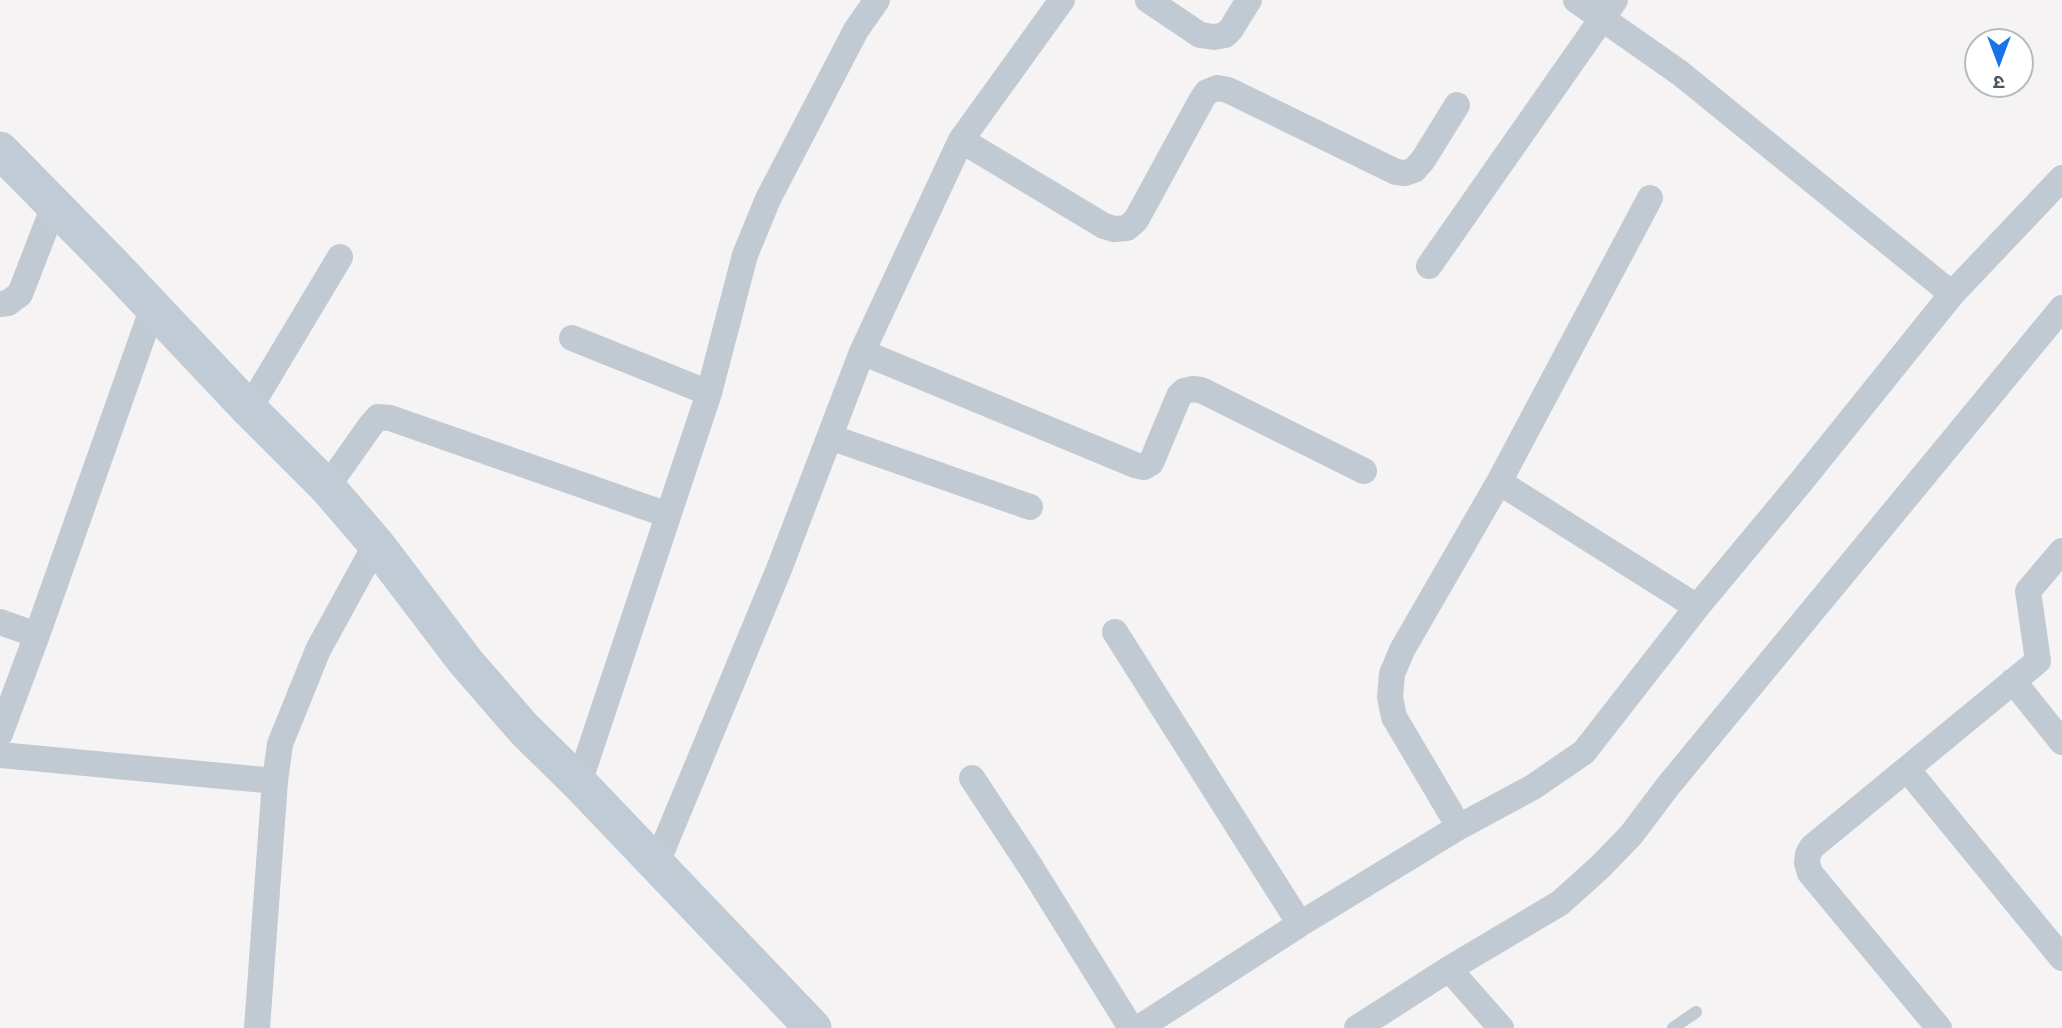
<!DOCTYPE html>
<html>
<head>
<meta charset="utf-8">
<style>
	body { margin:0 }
	#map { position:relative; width:2062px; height:1028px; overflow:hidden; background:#f5f3f3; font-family:"DM Sans","Noto Sans Devanagari",sans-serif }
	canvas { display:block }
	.north { position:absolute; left:1964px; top:28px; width:70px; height:70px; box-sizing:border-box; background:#fff; border:2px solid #b7bbc0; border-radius:50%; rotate:180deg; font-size:19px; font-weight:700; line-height:28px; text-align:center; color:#4a5661 }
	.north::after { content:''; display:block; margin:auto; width:24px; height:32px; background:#1a73e8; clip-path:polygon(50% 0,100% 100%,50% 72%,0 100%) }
</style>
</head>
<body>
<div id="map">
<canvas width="2062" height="1028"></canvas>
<div class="north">उ</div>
</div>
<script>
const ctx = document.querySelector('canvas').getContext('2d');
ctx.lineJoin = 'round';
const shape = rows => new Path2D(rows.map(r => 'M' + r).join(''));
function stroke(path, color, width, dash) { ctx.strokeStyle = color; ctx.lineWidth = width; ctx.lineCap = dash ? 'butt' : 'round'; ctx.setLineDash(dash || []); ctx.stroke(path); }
const lane = shape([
	[1673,1028,1696,1012]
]);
const street = shape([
	[1148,0,1200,35,1214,37,1225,35,1231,29,1249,0],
	[1576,0,1680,73,1952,294],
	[961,140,1104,226,1114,229,1127,228,1136,220,1202,99,1207,92,1217,88,1228,90,1396,172,1405,173,1414,170,1423,160,1457,105],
	[1429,266,1615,0],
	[0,304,8,303,20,294,54,206],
	[572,338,709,393],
	[862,352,1135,465,1144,467,1151,463,1179,396,1184,391,1193,389,1201,390,1364,471],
	[249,409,340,257],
	[830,437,1030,507],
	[1499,482,1697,607],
	[327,487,371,425,378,417,390,418,668,515],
	[0,622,37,635],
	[1115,632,1300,924],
	[2013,681,2062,742],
	[0,734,37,635,153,307],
	[0,755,275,781],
	[1907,769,2062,958],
	[972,778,1032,869,1131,1028],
	[579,783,709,393,745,255,768,199,856,30,877,0],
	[1459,827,1394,717,1390,697,1392,674,1402,650,1499,482,1650,198],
	[656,865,779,569,862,352,961,140,1062,0],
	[1449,969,1501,1028],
	[257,1028,275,781,280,744,318,650,376,544],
	[1139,1028,1300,924,1459,827,1533,787,1584,752,1697,607,1800,483,1952,294,2062,178],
	[1357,1028,1449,969,1560,903,1600,867,1631,835,1668,786,2062,308],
	[1939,1028,1810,873,1807,863,1808,854,1812,847,2038,661,2028,591,2062,551]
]);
const secondary = shape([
	[0,150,113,265,249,409,327,487,376,544,465,661,524,729,579,783,813,1028]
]);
stroke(lane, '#c1cad2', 12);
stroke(street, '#c1cad2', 26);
stroke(secondary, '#c1cbd6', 37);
</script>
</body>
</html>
